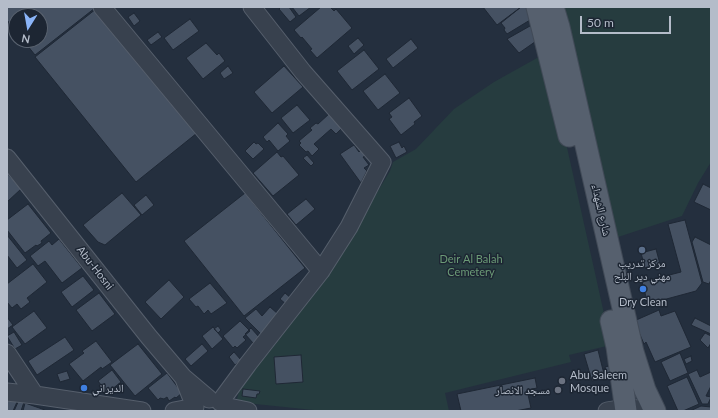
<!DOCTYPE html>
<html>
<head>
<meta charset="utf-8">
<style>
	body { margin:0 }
	#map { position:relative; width:718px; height:418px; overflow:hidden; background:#242f3e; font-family:Lato,sans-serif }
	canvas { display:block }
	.frame { position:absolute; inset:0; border:8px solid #b4bcc9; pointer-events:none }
	.north { position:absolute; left:8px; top:8px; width:40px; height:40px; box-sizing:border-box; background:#1d2633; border:1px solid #59626f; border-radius:50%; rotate:191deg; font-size:11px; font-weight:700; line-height:16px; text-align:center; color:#b4bcc9 }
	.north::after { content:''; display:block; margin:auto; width:14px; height:18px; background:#8ab4f8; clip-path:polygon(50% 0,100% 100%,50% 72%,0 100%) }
	.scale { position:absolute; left:580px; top:16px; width:91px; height:18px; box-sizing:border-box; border:2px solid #b4bcc9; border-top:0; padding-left:5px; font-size:12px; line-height:14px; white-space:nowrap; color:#b4bcc9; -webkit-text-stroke:3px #1d2633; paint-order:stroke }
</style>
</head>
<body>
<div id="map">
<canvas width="718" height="418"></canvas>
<div class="frame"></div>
<div class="north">N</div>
<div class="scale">50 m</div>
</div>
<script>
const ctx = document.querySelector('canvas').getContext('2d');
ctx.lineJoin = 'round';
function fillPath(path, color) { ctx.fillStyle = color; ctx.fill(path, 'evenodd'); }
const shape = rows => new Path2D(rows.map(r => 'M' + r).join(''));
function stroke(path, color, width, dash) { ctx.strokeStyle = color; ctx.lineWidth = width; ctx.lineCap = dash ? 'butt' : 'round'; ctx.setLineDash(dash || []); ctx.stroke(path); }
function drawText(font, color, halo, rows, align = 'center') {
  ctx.font = font + ' Lato,"Noto Naskh Arabic",sans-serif'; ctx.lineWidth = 3; ctx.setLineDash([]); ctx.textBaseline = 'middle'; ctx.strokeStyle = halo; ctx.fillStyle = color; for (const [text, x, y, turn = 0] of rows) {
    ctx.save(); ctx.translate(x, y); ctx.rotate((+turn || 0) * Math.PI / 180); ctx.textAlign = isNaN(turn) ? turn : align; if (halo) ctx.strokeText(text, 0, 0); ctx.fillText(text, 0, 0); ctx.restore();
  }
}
const green = shape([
	[563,7,711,7,711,162,698,183,682,216,612,239],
	[546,53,611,345,569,355,571,362,445,393,449,411,323,411,236,402,244,374,349,239,390,171,393,162,416,149,454,109,494,82]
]);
const building = shape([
	[7,7,95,7,95,8,35,55,23,40,40,40,40,16,16,16,16,31,7,20,7,7],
	[281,7,289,7,296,17,290,22,279,9,281,7],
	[292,7,311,7,299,16,292,7],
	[321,7,330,7,334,11,336,9,352,28,317,58,310,50,312,49,302,37,301,38,294,30,321,7],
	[483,7,521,7,497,25,483,7],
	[521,7,529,7,535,17,507,34,504,30,505,28,501,23,521,7],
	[96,9,197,133,136,182,35,57,96,9],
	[134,13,140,21,134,26,128,17,134,13],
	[190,19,199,31,173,50,164,38,190,19],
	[537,22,542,37,519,53,507,39,537,22],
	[158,32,162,37,151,45,147,40,158,32],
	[358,38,364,45,354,54,348,46,358,38],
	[411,39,418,48,393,68,386,59,411,39],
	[206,43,217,55,219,53,225,61,203,79,186,58,206,43],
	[364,50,379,69,352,90,337,71,364,50],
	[228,66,233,73,224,79,220,73,228,66],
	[284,66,303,87,272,113,254,92,284,66],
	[385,74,400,93,378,110,363,91,385,74],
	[409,98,422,116,414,122,415,124,401,135,389,119,392,117,389,113,409,98],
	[297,105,310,120,293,133,281,118,297,105],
	[330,113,343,127,336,134,331,129,314,144,319,149,312,156,308,151,306,152,299,145,301,143,299,141,312,130,310,128,316,123,318,124,330,113],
	[278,123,288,134,286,136,290,141,278,151,269,140,267,142,263,137,278,123],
	[254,142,256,144,258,143,264,149,253,159,245,151,254,142],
	[399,142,402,148,404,146,407,152,396,158,390,146,399,142],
	[354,145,359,152,361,150,366,156,363,157,369,165,364,168,367,171,361,183,340,154,354,145],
	[277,152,281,157,283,156,299,175,273,196,253,173,277,152],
	[307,155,314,163,311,166,303,158,307,155],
	[7,173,21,189,7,202,7,173],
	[703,184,711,188,711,210,694,202,703,184],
	[122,193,141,215,105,245,98,242,83,225,122,193],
	[245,193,305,268,244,316,184,241,245,193],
	[146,195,154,205,142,215,134,205,146,195],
	[306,199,315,209,296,225,287,214,306,199],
	[28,204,51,233,41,241,42,243,37,246,36,245,25,253,7,230,7,220,28,204],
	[685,220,702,283,696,291,648,304,642,282,681,272,668,224,685,220],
	[7,235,27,260,17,268,7,255,7,235],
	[695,237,711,245,711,280,709,284,703,282,692,242,695,237],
	[59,239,82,268,62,283,45,261,38,266,30,256,49,241,52,245,59,239],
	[656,249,660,264,645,268,641,253,656,249],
	[33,264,47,282,27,298,30,302,21,309,17,304,12,308,7,302,7,284,33,264],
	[83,276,94,290,72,307,61,292,83,276],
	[169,280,184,297,161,319,145,302,169,280],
	[210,283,227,303,211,314,208,310,204,314,198,306,196,307,189,299,210,283],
	[99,293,115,314,92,331,76,310,99,293],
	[285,293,292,299,287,305,280,299,285,293],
	[270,307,278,314,269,323,273,326,264,337,245,318,256,309,262,316,270,307],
	[659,310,661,316,675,311,691,347,655,362,646,342,644,344,634,321,659,310],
	[34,311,47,328,25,344,12,327,34,311],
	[7,317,13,325,7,329,7,317],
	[695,318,711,326,711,334,691,325,695,318],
	[240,321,250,331,243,337,246,340,237,348,235,346,233,348,223,336,240,321],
	[218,326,221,330,218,333,214,329,218,326],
	[213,327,223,339,212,349,202,336,213,327],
	[251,328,259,337,253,343,245,334,251,328],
	[14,332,22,345,15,349,7,336,14,332],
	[705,333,711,336,711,343,708,348,700,340,705,333],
	[65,337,74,350,37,375,28,361,65,337],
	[96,341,112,362,102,369,101,367,83,381,69,364,84,353,82,351,96,341],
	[138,344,162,374,135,396,110,365,138,344],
	[202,344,208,351,191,366,185,359,202,344],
	[598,350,605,378,592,381,584,354,598,350],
	[234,352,241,360,235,365,229,357,234,352],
	[680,353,688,373,670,381,661,362,680,353],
	[301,355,303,382,276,384,274,357,301,355],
	[691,356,692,361,686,364,684,359,691,356],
	[613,365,616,376,608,378,605,367,613,365],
	[112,370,121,382,107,393,98,381,112,370],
	[697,370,700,377,711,372,711,386,706,396,711,397,708,404,702,404,688,374,697,370],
	[67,371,70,379,60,382,57,374,67,371],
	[167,373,182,393,176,398,175,397,169,401,167,397,164,399,160,398,158,400,148,388,167,373],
	[687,377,699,404,683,411,678,411,667,386,687,377],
	[535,378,537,388,527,390,531,408,515,411,461,411,457,394,535,378],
	[243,389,260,391,259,394,257,394,256,398,242,396,243,389],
	[7,399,17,402,13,411,7,411,7,399],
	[19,400,24,402,21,411,14,411,19,400],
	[25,403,45,410,45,411,23,411,25,403],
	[701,406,711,407,711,411,690,411,701,406]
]);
const minor = shape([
	[102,7,321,271],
	[7,158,149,337,183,377,209,399],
	[7,353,35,395],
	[7,392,35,395,142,411],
	[220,402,248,364,321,271,349,227,382,162,303,72,252,7],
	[224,406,248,411],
	[174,411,195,407,184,379],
	[607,411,625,408,655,410]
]);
const major = shape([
	[537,7,569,136],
	[553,7,559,27,633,352,645,390,655,411],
	[611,321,617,347,626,411]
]);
const markers = [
	[642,250,4,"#5c6f8a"],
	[643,289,4,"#3f7fe0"],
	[562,381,4,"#6b7280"],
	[84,388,4,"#3f7fe0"],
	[558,390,4,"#6b7280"]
];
const streetNames = [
	["شارع الشهداء",601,210,77],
	["Abu-Hosni",95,268,52]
];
const parkNames = [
	["Deir Al Balah",471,259],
	["Cemetery",471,272]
];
const poiNames = [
	["مركز تدريب",642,263],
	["مهني دير البلح",642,276],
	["Dry Clean",643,302],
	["Abu Saleem",570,375,"left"],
	["Mosque",570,388,"left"],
	["الديراني",92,388,"left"],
	["مسجد الانصار",550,390,"right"]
];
fillPath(green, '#263c3f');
fillPath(building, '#455162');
stroke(building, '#1f2835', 1);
stroke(minor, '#565f6c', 19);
stroke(major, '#414a57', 23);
stroke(minor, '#38414e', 17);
stroke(major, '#56606e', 21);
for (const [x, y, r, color] of markers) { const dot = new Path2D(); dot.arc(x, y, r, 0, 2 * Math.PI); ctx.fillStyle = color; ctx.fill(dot); stroke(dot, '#1d2633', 1.5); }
drawText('11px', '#b4bcc9', '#1d2633', streetNames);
drawText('11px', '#6b9a76', '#1d2633', parkNames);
drawText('11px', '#b4bcc9', '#1d2633', poiNames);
</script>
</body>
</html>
